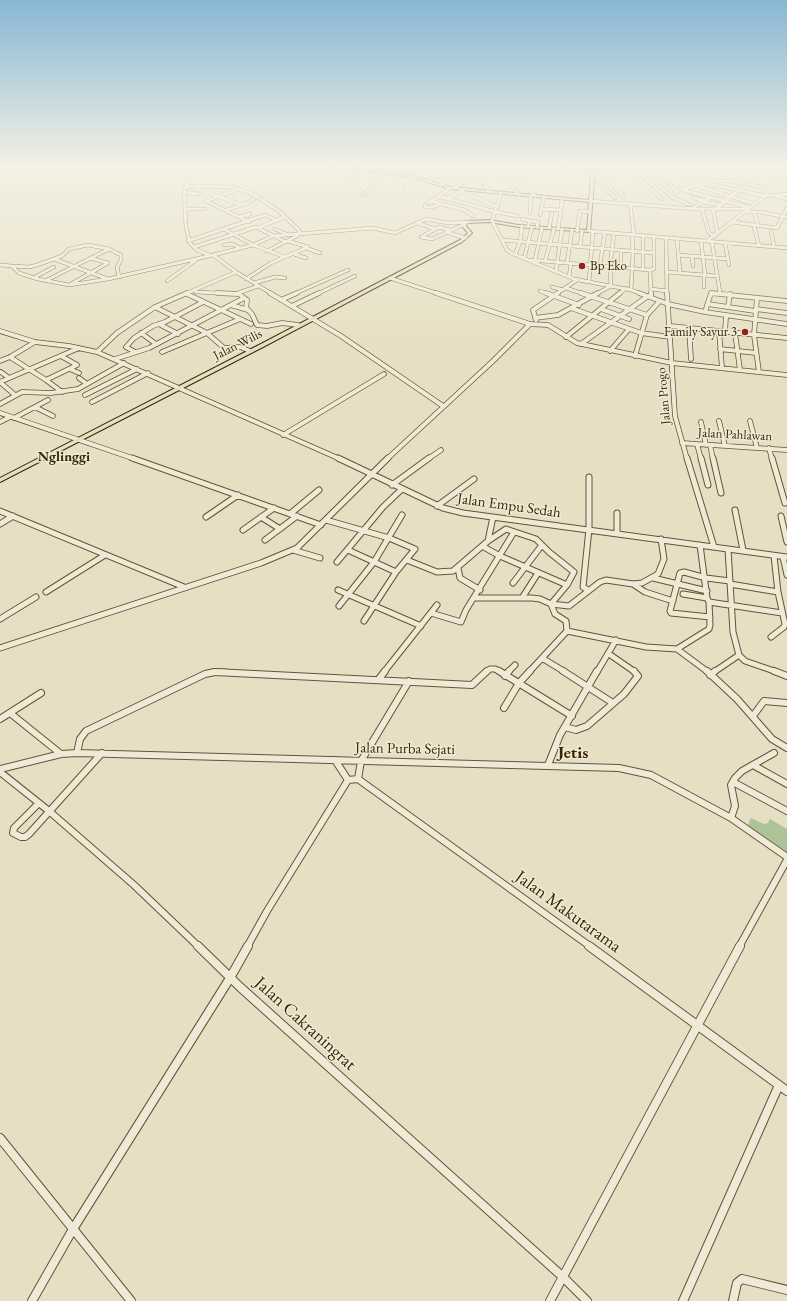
<!DOCTYPE html>
<html>
<head>
<meta charset="utf-8">
<style>
	body { margin:0 }
	canvas { display:block; background:#e6dfc3 }
</style>
</head>
<body>
<canvas width="787" height="1301"></canvas>
<script>
const ctx = document.querySelector('canvas').getContext('2d');
ctx.lineJoin = 'round';
function fillPath(path, color) { ctx.fillStyle = color; ctx.fill(path, 'evenodd'); }
const shape = rows => new Path2D(rows.map(r => 'M' + r).join(''));
function stroke(path, color, width, dash) { ctx.strokeStyle = color; ctx.lineWidth = width; ctx.lineCap = dash ? 'butt' : 'round'; ctx.setLineDash(dash || []); ctx.stroke(path); }
function drawText(font, color, halo, rows, align = 'center') {
  ctx.font = font + ' "EB Garamond",serif'; ctx.lineWidth = 3; ctx.setLineDash([]); ctx.textBaseline = 'middle'; ctx.strokeStyle = halo; ctx.fillStyle = color; for (const [text, x, y, turn = 0] of rows) {
    ctx.save(); ctx.translate(x, y); ctx.rotate((+turn || 0) * Math.PI / 180); ctx.textAlign = isNaN(turn) ? turn : align; if (halo) ctx.strokeText(text, 0, 0); ctx.fillText(text, 0, 0); ctx.restore();
  }
}
const green = shape([
	[751,818,764,824,768,823,770,819,787,829,787,853,748,825]
]);
const minorFar4 = shape([
	[193,165,184,192,186,227,190,243,197,250,209,255],
	[243,165,259,168],
	[448,165,477,174,490,192],
	[531,165,549,172,563,169,576,170,594,167],
	[574,165,584,169],
	[624,165,662,199],
	[636,165,672,197,690,205],
	[677,165,674,167,701,187,755,204],
	[684,165,707,184],
	[193,167,245,173,274,165],
	[512,168,535,196],
	[652,168,677,191],
	[759,168,787,186],
	[498,169,519,195],
	[598,169,624,197],
	[364,171,369,165],
	[295,172,303,165],
	[382,173,389,165],
	[415,177,425,165],
	[436,177,457,167],
	[429,181,436,177,429,174,430,172,440,165],
	[598,181,615,198],
	[709,184,738,190,740,189],
	[348,185,363,171],
	[440,185,480,166],
	[186,186,233,187,255,195,280,212,300,231,297,236,267,251],
	[405,187,414,177],
	[196,188,241,205],
	[455,188,474,175,487,173,502,168,526,165],
	[239,189,206,201,249,222],
	[683,190,748,207],
	[460,191,498,207],
	[184,192,198,194],
	[501,193,492,221,507,250,511,253,574,279,631,290,642,294],
	[363,195,385,173],
	[439,196,496,212,518,216],
	[776,196,787,199],
	[672,197,675,192,681,189,719,181,733,181,764,188,767,195],
	[694,198,705,201],
	[447,199,464,189],
	[431,201,464,210,473,216],
	[590,201,697,209,749,209],
	[703,202,721,205],
	[429,203,450,188],
	[630,203,634,235],
	[425,205,425,207,433,207,439,204],
	[694,207,711,197],
	[185,209,205,209],
	[542,209,561,210,558,229],
	[702,209,709,233,715,236],
	[713,209,717,231,719,232],
	[716,209,738,190,765,196],
	[227,210,250,202,256,196],
	[561,210,562,199],
	[745,212,760,212,786,217],
	[754,212,758,226],
	[530,213,531,196],
	[540,215,544,197],
	[239,217,250,214],
	[522,219,530,221,528,227],
	[530,221,538,222,537,227],
	[732,222,777,228,787,208],
	[417,223,435,229],
	[754,226,759,246],
	[258,228,284,217],
	[549,228,552,213],
	[224,229,253,245,285,257],
	[275,229,286,234],
	[450,230,439,227,421,237,432,239,463,225],
	[577,231,580,211,590,212],
	[589,231,787,248],
	[771,231,774,247],
	[446,232,465,238],
	[643,236,643,269],
	[666,238,667,294],
	[677,239,680,273],
	[502,240,654,253],
	[188,241,265,215,276,220],
	[701,241,705,275],
	[707,241,765,196,787,194],
	[712,242,720,293],
	[725,243,729,265],
	[224,245,232,244,240,248],
	[194,247,256,227,286,242],
	[580,247,582,231],
	[306,248,320,253],
	[621,251,621,267],
	[294,254,306,258],
	[213,255,236,272,272,294],
	[515,255,520,242,522,226],
	[679,255,728,259],
	[692,256,693,266],
	[54,259,108,279],
	[524,259,532,227],
	[531,260,650,270,651,294],
	[535,260,542,228],
	[545,261,554,229],
	[567,263,572,230],
	[0,265,12,266,19,273,38,279,69,285,108,279,213,255,253,245,273,236,373,228,395,233,426,219,448,223,468,222],
	[600,265,605,232],
	[12,266,29,267,37,265,62,256,69,249,88,245,109,249,121,255,121,260,117,267,119,277],
	[650,270,654,269,654,237],
	[556,271,562,229],
	[667,272,716,276],
	[704,275,704,287],
	[569,277,571,263],
	[33,278,54,267],
	[390,278,439,294],
	[246,279,271,263,308,247,288,241],
	[45,281,109,249],
	[167,281,196,260],
	[589,282,593,231],
	[254,283,275,277,285,278],
	[71,284,108,263,90,258],
	[552,287,563,290],
	[566,288,584,294],
	[651,289,667,291],
	[631,290,633,252,632,235],
	[540,291,548,294],
	[196,292,239,294],
	[238,293,258,286],
	[185,294,236,272],
	[294,294,348,270],
	[317,294,355,276],
	[556,294,577,280],
	[596,294,611,286,610,266,614,233],
	[619,294,626,288],
	[711,294,730,294]
]);
const minorFar3 = shape([
	[217,293,239,294,247,300,246,308,252,314,257,325,267,326,282,323,298,325],
	[270,293,341,336,443,406],
	[436,293,530,324,548,325,577,343,672,363,787,375],
	[546,293,579,305],
	[581,293,647,315],
	[639,293,668,304,705,312,711,293,787,301],
	[651,293,651,297],
	[667,293,675,416,687,459],
	[187,294,251,324],
	[757,298,754,335,759,372],
	[281,300,297,293],
	[708,304,755,311],
	[231,305,248,310],
	[292,306,319,293],
	[155,307,207,333,224,348,240,347,250,351],
	[728,307,730,294],
	[571,308,641,333,670,337],
	[601,309,629,319],
	[756,309,787,313],
	[705,312,787,324],
	[535,318,558,315,598,293],
	[536,320,533,310,558,293],
	[159,324,178,334],
	[670,326,787,338],
	[689,328,691,359],
	[0,331,35,342,69,346,97,352,340,459],
	[719,331,722,368],
	[725,332,726,316],
	[141,333,156,344],
	[735,333,740,370],
	[566,337,620,293],
	[581,344,648,296],
	[720,349,756,353],
	[610,351,629,329],
	[97,352,117,333,155,307,187,293],
	[135,352,126,347,134,338,153,326,165,322,203,302],
	[162,352,240,319],
	[635,356,647,315,660,301],
	[10,357,46,380,77,365,61,356],
	[115,359,149,348,244,298],
	[0,361,10,357,35,342],
	[70,369,79,373],
	[1,372,9,378],
	[79,378,87,384],
	[46,380,62,392],
	[0,382,79,348],
	[0,382,15,395],
	[85,395,137,369],
	[92,402,148,373],
	[0,404,22,392,51,393,78,389,124,363],
	[35,407,53,416],
	[0,413,135,459],
	[14,418,48,400],
	[719,421,725,446],
	[750,421,757,448],
	[0,422,10,417],
	[701,422,706,445],
	[283,435,384,374],
	[682,443,787,450],
	[697,444,701,459],
	[710,445,713,459],
	[769,448,772,459],
	[387,459,493,361,530,324],
	[428,459,441,450]
]);
const minorFar2 = shape([
	[132,458,321,525],
	[338,458,443,508,463,513,787,557],
	[687,458,714,547],
	[701,458,708,485],
	[713,458,721,493],
	[772,458,785,503],
	[392,485,429,458],
	[437,506,474,479],
	[735,510,743,550],
	[0,511,184,587],
	[617,513,617,533],
	[290,514,319,490],
	[781,516,787,542],
	[206,517,238,495],
	[261,517,280,529],
	[326,520,389,538,415,549,396,572,364,621],
	[0,524,13,516],
	[243,530,274,508],
	[265,540,297,516],
	[488,541,506,529,536,539,549,552,574,572,567,585,551,604,555,614,566,621,567,631,529,672],
	[482,546,500,556,567,585],
	[728,549,733,632,739,655,745,661,777,672],
	[293,550,320,558],
	[348,550,396,572],
	[783,557,787,575],
	[407,560,437,572,453,571,488,541,493,517],
	[337,562,383,507,402,489],
	[458,568,460,578,480,590],
	[653,578,707,591],
	[513,583,542,545],
	[633,584,645,592,673,601],
	[730,584,778,592],
	[338,590,421,626],
	[588,590,583,587,589,529,589,477],
	[46,592,105,555],
	[683,594,707,598],
	[474,598,532,598,540,599,551,604,569,606,600,582,606,580,633,584,642,583,658,574,664,559,661,539],
	[522,598,538,573],
	[709,602,782,613],
	[339,606,374,562,402,515],
	[431,613,461,622,466,610,514,532],
	[710,617,671,613,670,611,680,573,684,572,706,578,730,581],
	[0,619,36,597],
	[567,631,646,647,677,649,708,672],
	[771,637,784,627,785,624,778,592,774,556],
	[0,648,261,563,297,548,388,458],
	[677,649,709,629,710,625,709,602,707,598,700,545],
	[609,654,635,672],
	[542,658,565,672],
	[213,672,225,672],
	[384,672,437,605],
	[486,672,490,669,495,669,501,672],
	[508,672,515,665],
	[597,672,616,640],
	[714,672,739,655]
]);
const minorFar1 = shape([
	[499,671,572,716],
	[563,671,613,703],
	[707,671,737,699,772,739,787,748],
	[774,671,787,676],
	[710,675,715,671],
	[505,676,509,671],
	[379,679,385,671],
	[504,708,519,683,530,671],
	[10,713,61,754],
	[753,716,764,701,787,703],
	[0,719,41,693],
	[565,727,576,730,587,726,624,694,638,676,634,671],
	[77,753,80,739,86,731,205,674,215,672,472,685,487,671],
	[335,760,348,780],
	[548,765,560,735,597,671],
	[753,765,787,784],
	[0,769,61,754,77,753,619,768,651,775,731,818,787,857],
	[0,772,49,811,134,885,199,947],
	[358,779,361,761,409,681],
	[348,780,358,779,591,947],
	[733,782,787,811],
	[39,803,14,828,13,833,21,837,25,837,29,834,102,753],
	[731,818,735,806,731,785,735,778,742,771,774,753],
	[247,947,267,911,348,780],
	[739,947,787,860]
]);
const minor = shape([
	[198,946,240,987,563,1277,587,1301],
	[589,946,787,1091],
	[0,1138,131,1301],
	[32,1301,73,1229,230,978,248,946],
	[550,1301,740,946],
	[683,1301,779,1085],
	[733,1301,737,1283,742,1279,787,1290]
]);
const major = shape([
	[319,165,331,165,415,176,450,187,589,200,592,166,612,165,595,167,595,169,590,232,518,227,490,222,467,223,466,226,472,233,462,242,263,347,0,482,0,478,259,345,460,240,468,233,462,226,465,221,490,220,518,225,587,230,589,202,450,189,415,178,319,165]
]);
const markers = [
	[582,266,4,"#8f2418"],
	[745,332,4,"#8f2418"]
];
const farPoinames = [
	["Bp Eko",590,266],
	["Family Sayur 3",737,332,"right"]
];
const farStreetnames = [
	["Jalan Wilis",238,345,-27],
	["Jalan Progo",664,396,-95],
	["Jalan Pahlawan",735,435,3]
];
const farQuarternames = [
	["Nglinggi",64,457]
];
const streetNames = [
	["Jalan Empu Sedah",509,506,8],
	["Jalan Purba Sejati",405,749,1]
];
const quarterNames = [
	["Jetis",573,753]
];
const nearStreetnames = [
	["Jalan Makutarama",568,912,36],
	["Jalan Cakraningrat",305,1024,42]
];
fillPath(green, '#aec399');
stroke(minorFar4, '#665432', 4);
stroke(minorFar3, '#665432', 5.5);
stroke(minorFar2, '#665432', 7);
stroke(minorFar1, '#665432', 8);
stroke(minor, '#665432', 10);
stroke(major, '#3b2502', 2);
stroke(minorFar4, '#efead8', 3);
stroke(minorFar3, '#efead8', 4);
stroke(minorFar2, '#efead8', 5);
stroke(minorFar1, '#efead8', 6);
stroke(minor, '#efead8', 8);
fillPath(major, '#e6dfc3');
const sky = ctx.createLinearGradient(0, 0, 0, 347);
sky.addColorStop(0, '#87b7d4');
sky.addColorStop(0.48, '#f4f1e4');
sky.addColorStop(1, '#f4f1e400');
ctx.fillStyle = sky;
ctx.fillRect(0, 0, 787, 347);
for (const [x, y, r, color] of markers) { const dot = new Path2D(); dot.arc(x, y, r, 0, 2 * Math.PI); ctx.fillStyle = color; ctx.fill(dot); stroke(dot, '#efead8', 1.5); }
drawText('13px', '#3b2502', '#efead8', farPoinames, 'left');
drawText('13px', '#3b2502', '#efead8', farStreetnames);
drawText('bold 14px', '#3b2502', '#efead8', farQuarternames);
drawText('15px', '#3b2502', '#efead8', streetNames);
drawText('bold 17px', '#3b2502', '#efead8', quarterNames);
drawText('18px', '#3b2502', '#efead8', nearStreetnames);
</script>
</body>
</html>
